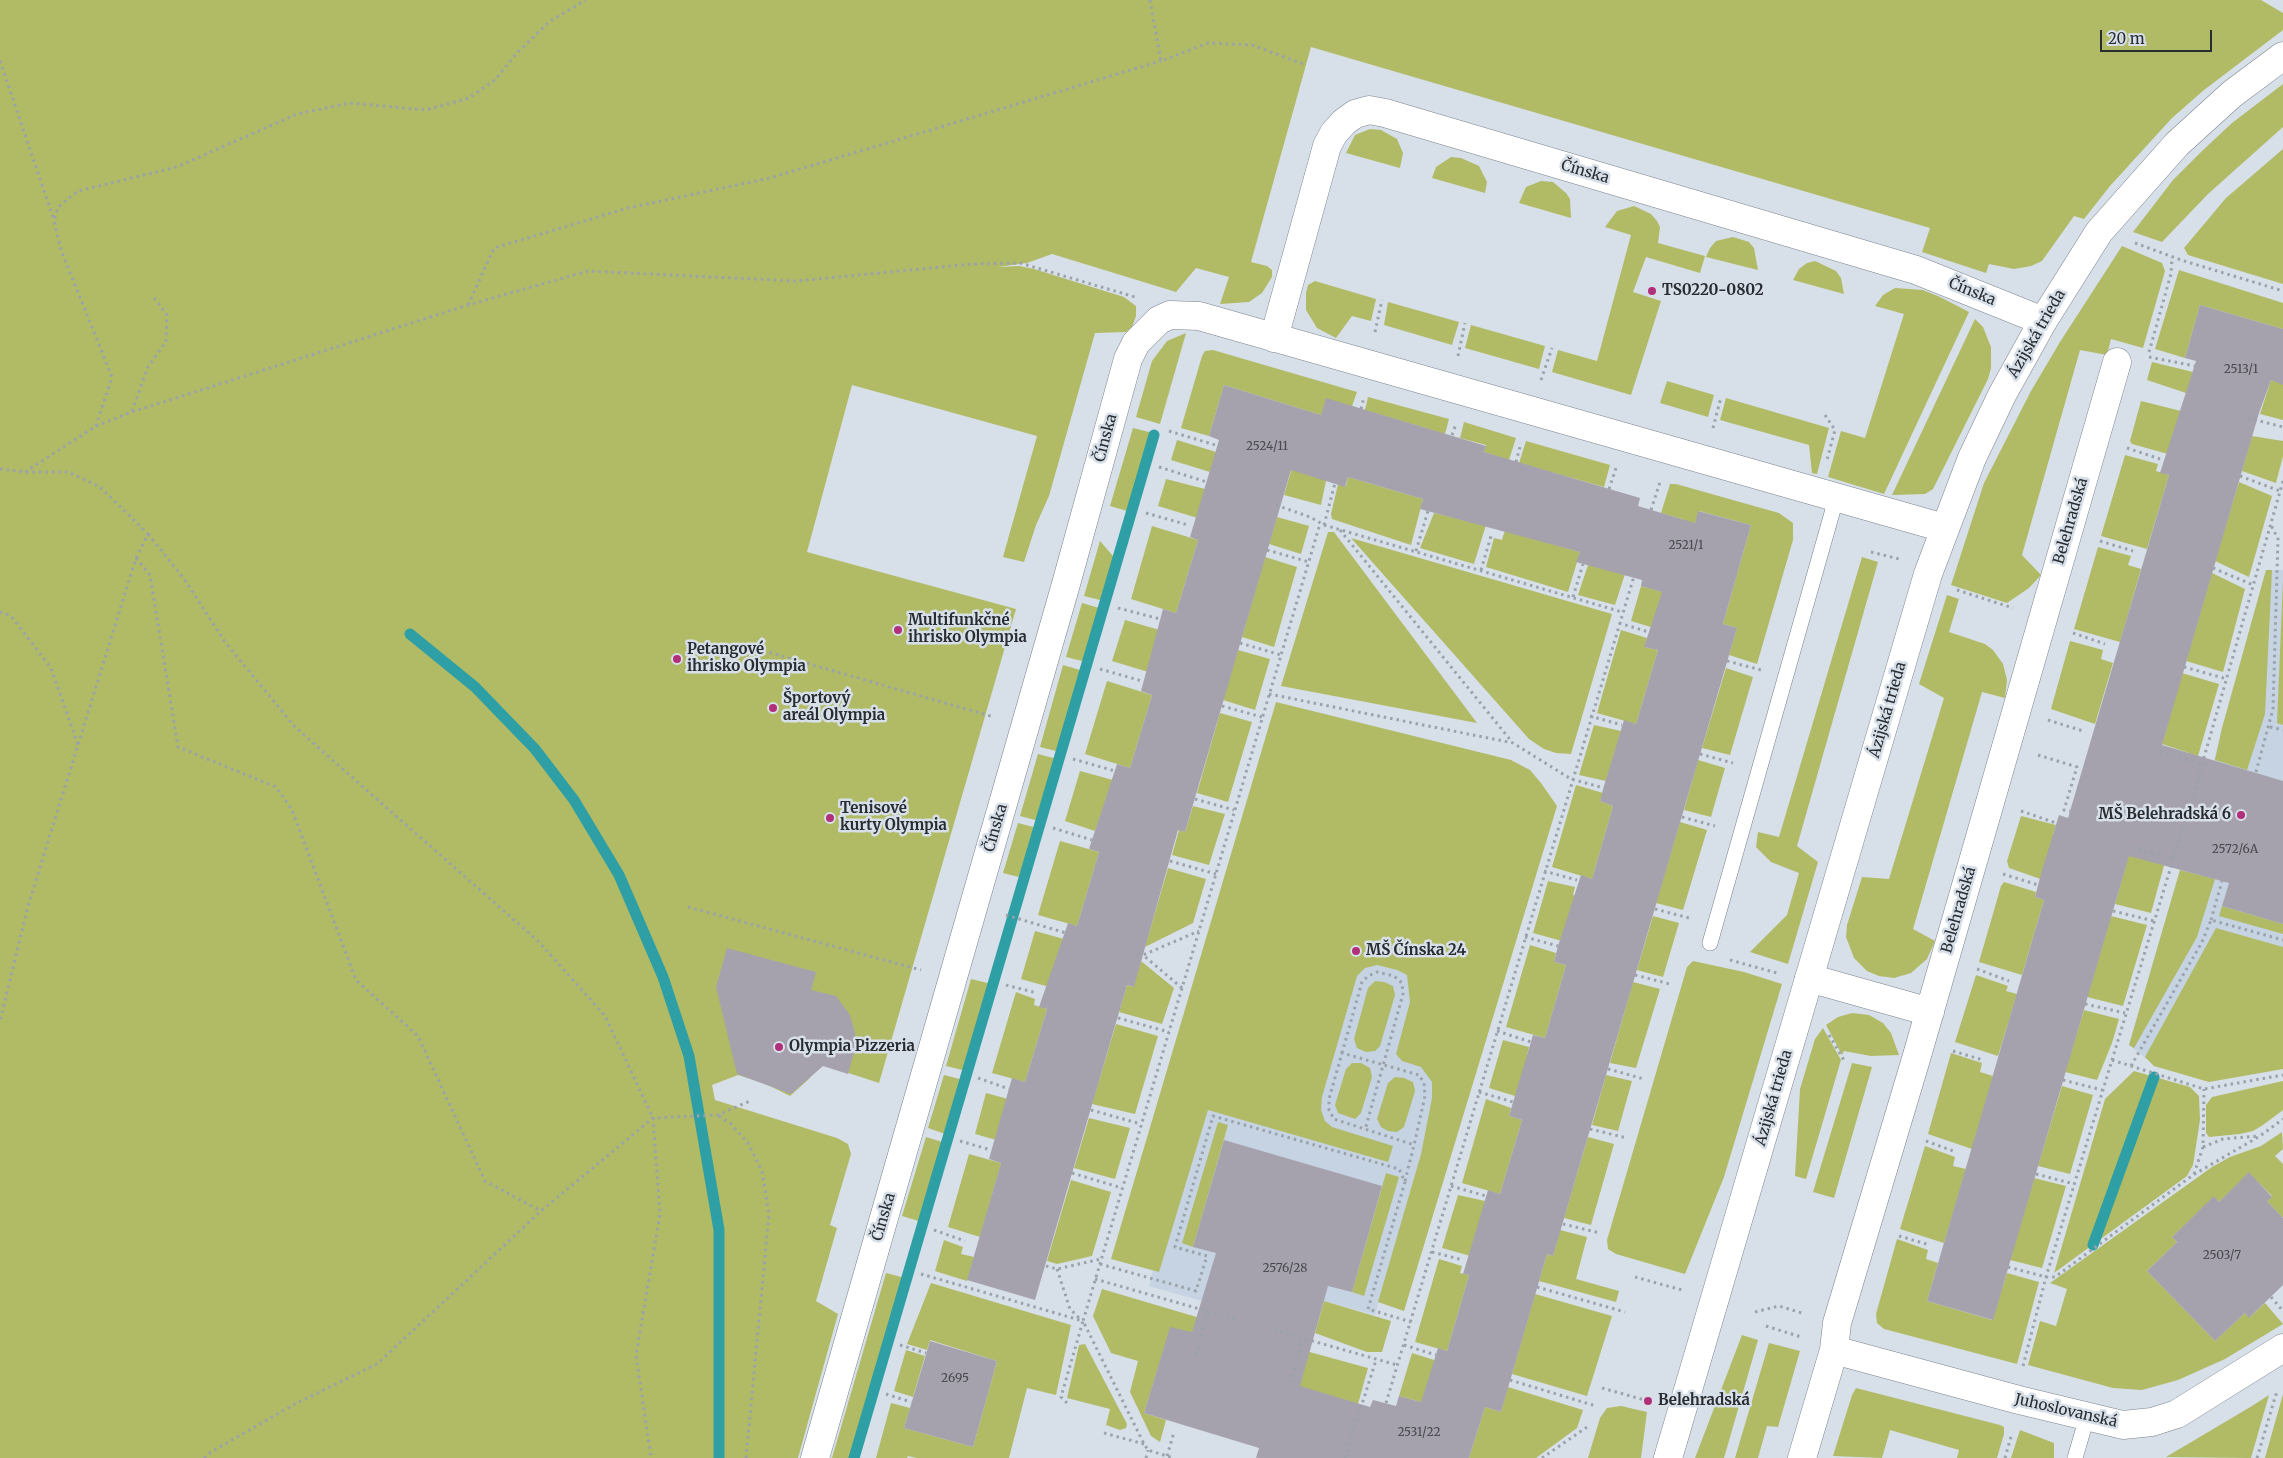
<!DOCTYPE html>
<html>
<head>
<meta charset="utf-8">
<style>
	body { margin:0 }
	#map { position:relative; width:2283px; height:1458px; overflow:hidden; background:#d7dfe9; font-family:Merriweather,serif }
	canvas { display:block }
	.scale { position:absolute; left:2100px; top:30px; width:112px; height:22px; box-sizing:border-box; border:2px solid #292c30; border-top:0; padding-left:6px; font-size:15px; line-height:18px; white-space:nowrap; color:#292c30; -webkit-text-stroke:4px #d7dfe9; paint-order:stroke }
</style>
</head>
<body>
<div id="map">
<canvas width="2283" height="1458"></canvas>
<div class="scale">20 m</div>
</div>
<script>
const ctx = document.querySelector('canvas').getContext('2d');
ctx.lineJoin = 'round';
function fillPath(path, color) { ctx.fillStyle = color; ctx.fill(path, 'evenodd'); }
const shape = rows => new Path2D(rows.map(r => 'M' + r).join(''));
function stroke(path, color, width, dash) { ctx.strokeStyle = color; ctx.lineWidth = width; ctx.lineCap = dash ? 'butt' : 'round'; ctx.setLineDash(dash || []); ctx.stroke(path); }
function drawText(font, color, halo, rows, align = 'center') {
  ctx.font = font + ' Merriweather,serif'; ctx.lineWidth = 5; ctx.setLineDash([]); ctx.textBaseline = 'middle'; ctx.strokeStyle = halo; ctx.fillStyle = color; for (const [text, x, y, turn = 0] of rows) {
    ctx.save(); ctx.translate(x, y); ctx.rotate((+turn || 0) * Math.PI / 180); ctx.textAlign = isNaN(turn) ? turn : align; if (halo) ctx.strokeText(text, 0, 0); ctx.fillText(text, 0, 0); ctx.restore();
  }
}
const built = shape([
	[2266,570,2283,570,2283,1024,2147,1059,2129,1045,2180,870,2204,800,2222,728],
	[1303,736,1522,799,1375,1315,1324,1301,1315,1333,1149,1286,1153,1270,1132,1264]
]);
const green = shape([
	[0,0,2261,0,2283,13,2283,30,2204,90,2172,118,2110,186,2084,219,2074,216,2042,261,2031,266,2014,269,1989,264,1986,273,1922,252,1930,228,1311,47,1251,262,1267,266,1272,270,1272,277,1262,293,1249,302,1220,304,1229,277,1196,268,1176,292,1052,254,1027,263,997,267,1019,266,1034,269,1124,297,1136,306,1136,316,1132,327,1126,332,1095,333,1049,496,1036,525,1024,562,1003,557,1037,436,852,385,807,552,1016,609,879,1083,815,1062,810,1078,790,1096,766,1084,738,1075,712,1085,715,1100,837,1138,848,1144,851,1154,830,1225,837,1228,816,1301,838,1314,798,1458,0,1458],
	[2283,84,2283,127,2208,194,2162,242,2133,232,2173,180,2202,151,2232,123],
	[1370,129,1381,130,1397,139,1403,153,1400,168,1346,153,1355,135],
	[2283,149,2283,284,2188,255,2184,248,2226,198],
	[1451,157,1461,158,1479,166,1487,182,1485,193,1432,178,1436,167],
	[1541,181,1553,182,1566,193,1570,199,1571,218,1519,203,1526,187],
	[1634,206,1651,214,1657,221,1660,227,1658,243,1705,256,1700,273,1646,257,1633,292,1661,301,1631,395,1552,372,1558,350,1597,361,1631,235,1605,227,1617,211],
	[1733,237,1749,242,1754,248,1758,270,1706,257,1710,248,1716,241],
	[2122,246,2162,263,2165,271,2143,348,2111,339,2107,355,2080,350,2022,555,2041,575,2029,588,2007,603,1951,585,1984,483,2031,391,2060,342],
	[1815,261,1836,271,1841,278,1844,294,1793,280,1799,269,1807,263],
	[2179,270,2283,303,2283,329,2200,305,2185,358,2155,349],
	[1315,281,1376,299,1371,321,1352,316,1336,338,1317,328,1306,310,1306,293,1308,285],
	[1895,288,1923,290,1940,297,1969,312,1884,494,1828,477,1841,431,1865,438,1904,314,1875,306,1883,295],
	[1388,302,1459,322,1452,345,1384,325],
	[1975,319,1983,327,1991,347,1991,368,1988,379,1933,489,1925,494,1892,495],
	[1471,325,1545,346,1539,369,1465,348],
	[1186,333,1160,424,1136,417,1152,361,1167,341],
	[1213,350,1357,392,1352,406,1321,415,1224,385,1209,436,1181,428,1202,356,1205,351],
	[2152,362,2193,372,2186,393,2147,380],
	[2271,380,2283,384,2283,420,2260,414],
	[1667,381,1714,395,1708,417,1660,403],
	[1368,397,1449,419,1445,434,1365,410],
	[1726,398,1829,428,1817,474,1812,473,1809,445,1720,420],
	[2141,401,2181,411,2175,456,2132,444,2130,441],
	[1464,422,1516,438,1509,460,1484,452,1486,445,1460,438],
	[1133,428,1157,434,1134,513,1110,506],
	[2252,436,2283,441,2283,456,2276,483,2242,471],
	[1177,440,1216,452,1210,472,1171,460],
	[1526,441,1610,465,1604,487,1519,463],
	[2125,455,2158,464,2156,471,2169,475,2147,549,2101,536],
	[1294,461,1326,481,1321,505,1284,495],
	[1348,477,1423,499,1411,545,1332,519,1331,514,1338,484,1346,486],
	[1166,479,1205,489,1204,520,1158,506],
	[2239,482,2272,496,2249,577,2215,561],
	[1670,484,1676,484,1779,513,1793,523,1793,540,1757,664,1729,655,1737,628,1723,624,1751,525,1699,511,1694,527,1682,519,1661,513],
	[1434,513,1486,525,1474,564,1420,548],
	[1277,517,1309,526,1301,554,1269,544],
	[1152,526,1198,540,1176,613,1131,599],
	[1505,530,1580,552,1568,592,1486,567,1494,538,1502,540],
	[1328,532,1334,532,1477,723,1281,686],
	[1351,538,1612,614,1571,754,1556,753,1544,749,1529,739],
	[1100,541,1119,563,1108,602,1084,596],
	[2098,547,2131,556,2128,565,2141,569,2120,642,2074,629],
	[1265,557,1297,567,1274,647,1242,637],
	[1862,557,1878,562,1797,846,1818,862,1788,964,1750,952,1787,915,1799,873,1771,862,1756,847,1758,832,1779,837],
	[1588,565,1626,571,1615,605,1578,595],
	[2266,570,2272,570,2265,714,2247,770,2215,760,2222,728],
	[2212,573,2245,589,2223,672,2186,661],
	[2283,580,2283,725,2277,723],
	[1641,586,1674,595,1664,631,1631,621],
	[1947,595,1959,599,1949,632,1985,644,1993,650,2003,664,2007,680,2005,698,1982,692,1913,929,1935,941,1927,959,1911,973,1894,978,1879,976,1867,971,1854,958,1846,937,1847,925,1862,877,1889,879,1944,698,1919,684],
	[1082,603,1106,610,1090,663,1066,657],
	[1125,620,1170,633,1158,675,1112,661],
	[1621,630,1647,638,1645,647,1658,650,1636,724,1597,713],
	[2070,641,2103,650,2101,659,2113,663,2095,724,2051,709],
	[1238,650,1270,659,1255,710,1223,700],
	[1063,665,1087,672,1064,753,1040,747],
	[1726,668,1753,677,1730,755,1702,748],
	[2182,673,2219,684,2198,756,2162,744],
	[1107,681,1152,695,1130,768,1085,754],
	[1276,702,1511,760,1530,770,1541,783,1557,806,1404,1311,1378,1302,1421,1154,1432,1098,1432,1082,1421,1067,1402,1061,1396,1054,1410,1002,1407,975,1397,970,1377,965,1365,968,1357,976,1322,1097,1321,1110,1325,1121,1332,1127,1393,1146,1388,1162,1208,1110,1159,1272,1111,1259],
	[1220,713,1252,722,1228,802,1197,793],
	[1594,725,1621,731,1606,781,1579,775],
	[1038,754,1061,760,1043,822,1020,816],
	[1698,760,1725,768,1711,817,1684,810],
	[1080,771,1113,780,1095,831,1065,821],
	[1576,785,1603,793,1600,801,1613,806,1592,879,1552,867],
	[1193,806,1225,814,1209,865,1172,855,1179,830,1185,832],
	[2021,816,2056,825,2053,834,2062,837,2049,882,2009,868,2007,861],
	[1680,822,1707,830,1683,910,1656,903],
	[1018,823,1041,829,1027,879,1003,873],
	[1060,841,1099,852,1077,926,1038,915],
	[2129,854,2165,862,2151,913,2115,904],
	[1168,868,1206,879,1193,923,1145,947],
	[2180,870,2215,879,2197,937,2134,1048,2129,1045],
	[1548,881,1575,887,1573,895,1586,899,1573,944,1533,933],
	[2004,882,2036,892,2035,897,2044,900,2022,975,1979,962,2001,886],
	[2222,906,2283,924,2283,934,2219,916],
	[1653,916,1679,923,1663,977,1637,970],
	[2111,916,2147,925,2123,1006,2087,997],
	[2216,928,2283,947,2283,1069,2209,1082,2154,1066,2145,1057],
	[1035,931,1064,939,1053,988,1021,979],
	[1530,945,1556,953,1554,962,1566,965,1545,1038,1506,1027],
	[1141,961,1174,988,1162,1024,1119,1012,1127,985,1133,987],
	[1693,961,1744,972,1782,984,1724,1177,1685,1274,1616,1254,1608,1249,1607,1240,1687,967],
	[1976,975,2008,986,2006,991,2017,994,1998,1056,1955,1042],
	[971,979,996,985,970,1072,946,1066],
	[1375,981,1384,982,1393,986,1395,995,1380,1046,1375,1051,1366,1052,1357,1048,1354,1039,1368,988],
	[1633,982,1660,989,1636,1068,1610,1063],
	[1016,992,1035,999,1034,1005,1047,1009,1025,1082,992,1073],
	[2084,1010,2119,1019,2112,1043,2097,1080,2065,1072],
	[1852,1013,1869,1015,1883,1023,1891,1033,1899,1055,1871,1056,1844,1051,1842,1055,1826,1025,1838,1017],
	[1116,1024,1158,1036,1135,1114,1092,1104],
	[1823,1028,1841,1060,1806,1179,1795,1176,1800,1089,1815,1039],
	[1503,1040,1529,1047,1527,1055,1540,1059,1528,1100,1489,1088],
	[1951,1053,1982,1063,1980,1072,1993,1076,1972,1149,1928,1134],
	[1352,1063,1361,1063,1370,1068,1372,1077,1361,1113,1355,1119,1338,1113,1335,1105,1346,1069],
	[1852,1063,1872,1067,1834,1198,1813,1192],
	[2134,1071,2190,1087,2199,1096,2200,1120,2193,1165,2187,1176,2054,1273,2105,1099],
	[944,1075,967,1081,951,1136,928,1128],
	[1606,1075,1632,1081,1618,1131,1592,1125],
	[1395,1077,1404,1078,1413,1082,1415,1091,1404,1127,1397,1132,1388,1131,1381,1127,1377,1119,1388,1083],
	[2283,1081,2283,1110,2263,1125,2253,1131,2240,1134,2209,1137,2206,1133,2206,1105,2212,1097],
	[2062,1086,2093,1095,2070,1174,2038,1166],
	[986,1093,1019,1102,1007,1143,975,1134],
	[1486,1099,1511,1108,1509,1116,1522,1120,1500,1194,1462,1183],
	[1089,1118,1130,1128,1115,1179,1074,1168],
	[1218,1122,1228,1125,1193,1247,1182,1243],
	[2282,1132,2283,1149,2275,1156,2283,1164,2283,1218,2267,1201,2272,1196,2249,1173,2219,1202,2214,1197,2172,1237,2177,1242,2147,1271,2215,1341,2245,1313,2250,1317,2265,1303,2283,1324,2225,1359,2178,1380,2142,1390,2113,1388,2028,1365,2040,1321,2056,1326,2067,1289,2050,1283,2212,1167,2230,1157,2261,1146],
	[926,1137,949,1144,925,1223,902,1216],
	[1588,1137,1614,1144,1591,1225,1564,1218],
	[1925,1146,1955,1157,1953,1166,1966,1169,1944,1243,1900,1229],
	[969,1154,1001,1163,980,1237,948,1227],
	[1386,1173,1399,1177,1364,1296,1352,1292],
	[2034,1178,2066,1186,2042,1268,2010,1260],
	[1071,1180,1111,1192,1092,1256,1057,1264,1047,1261],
	[1458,1195,1485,1201,1474,1257,1442,1248],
	[1560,1230,1587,1237,1576,1279,1619,1291,1616,1302,1539,1281,1547,1254,1553,1256],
	[1897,1239,1928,1250,1926,1259,1938,1263,1927,1301,1992,1320,2007,1273,2039,1282,2017,1364,1884,1329,1877,1323,1876,1314],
	[944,1240,963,1247,961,1254,974,1257,967,1281,935,1271],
	[1439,1259,1462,1266,1460,1273,1469,1275,1447,1351,1415,1342],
	[886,1273,909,1279,903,1299,856,1458,832,1458],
	[931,1283,1071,1325,1056,1395,1027,1388,1009,1458,917,1458,908,1456,907,1458,876,1458,891,1403,910,1408,904,1428,973,1447,997,1361,930,1340,927,1350,907,1344],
	[1102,1289,1200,1318,1189,1352,1165,1345,1144,1413,1166,1420,1160,1442,1151,1436,1130,1392,1138,1361,1111,1353,1093,1316],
	[1535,1294,1612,1316,1587,1396,1512,1374],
	[1324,1301,1391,1321,1382,1352,1367,1352,1315,1333],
	[1742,1335,1758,1340,1724,1458,1695,1458],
	[1769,1343,1800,1351,1778,1427,1767,1426,1758,1458,1735,1458],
	[1085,1344,1127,1424,1126,1428,1120,1430,1106,1425,1110,1409,1067,1398,1079,1345],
	[906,1350,925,1356,913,1397,894,1391],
	[1306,1351,1368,1368,1343,1458,1296,1385],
	[1412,1353,1434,1360,1432,1405,1399,1396],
	[1508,1387,1583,1410,1577,1428,1536,1458,1469,1458,1485,1407,1501,1412],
	[1856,1388,2000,1425,2004,1427,2004,1434,1997,1458,1957,1458,1959,1450,1890,1430,1882,1458,1833,1456,1852,1395],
	[2283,1394,2283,1458,2265,1458],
	[2269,1395,2251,1458,2166,1457,2252,1406],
	[1621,1406,1647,1412,1641,1458,1588,1458,1600,1418,1607,1408],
	[2020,1430,2054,1443,2054,1458,2011,1458]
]);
const stream = shape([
	[410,634,475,687,535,749,574,800,619,875,663,977,689,1056,719,1230,719,1458],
	[2093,1245,2154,1077],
	[854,1458,1154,435]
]);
const building = shape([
	[2200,305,2283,329,2283,385,2271,380,2259,413,2162,745,2283,781,2283,924,2222,906,2229,883,2129,856,1993,1320,1927,1301,2044,900,2035,897,2042,870,2059,815,2068,818,2169,475,2160,473,2196,361,2185,358],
	[1224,385,1321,415,1326,398,1486,446,1484,452,1640,498,1638,506,1695,523,1698,511,1751,525,1723,624,1737,628,1553,1256,1547,1254,1501,1412,1485,1407,1469,1458,1256,1458,1259,1448,1144,1413,1170,1327,1192,1332,1216,1253,1193,1247,1224,1140,1382,1186,1352,1292,1328,1286,1300,1386,1370,1407,1373,1400,1396,1406,1399,1396,1421,1402,1438,1348,1447,1351,1469,1275,1463,1274,1488,1190,1500,1194,1522,1120,1509,1116,1518,1085,1533,1035,1545,1038,1566,965,1554,962,1558,946,1581,875,1592,879,1613,806,1600,801,1604,786,1624,720,1636,724,1658,650,1644,647,1662,592,1641,586,1642,580,1576,562,1580,552,1420,509,1423,499,1348,477,1345,487,1291,470,1185,832,1178,830,1134,987,1127,985,1035,1300,967,1280,1001,1163,989,1159,1012,1078,1025,1082,1047,1009,1039,1007,1068,923,1077,926,1099,852,1089,849,1117,764,1130,768,1152,695,1141,691,1163,609,1176,613,1198,540,1190,537,1219,440,1209,436],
	[727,948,816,972,811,990,836,996,850,1015,855,1033,855,1049,848,1074,823,1066,791,1094,737,1074,716,987],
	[2249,1172,2272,1197,2267,1201,2283,1218,2283,1285,2249,1318,2245,1313,2215,1341,2147,1271,2177,1242,2172,1237,2214,1196,2219,1202],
	[930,1341,997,1361,973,1447,904,1428]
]);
const path = shape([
	[1150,0,1161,61,1208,43,1252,45,1306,65],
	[0,61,54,220],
	[2135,243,2181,260,2283,291],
	[468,305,494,248,628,208,770,178,1161,61],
	[1375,332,1382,300],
	[2149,352,2171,274,2172,257],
	[1458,356,1465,323],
	[2149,357,2200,367],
	[1541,380,1552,348],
	[1361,409,1364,397],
	[132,411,148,367,166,342,167,315,152,295],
	[1825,415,1835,430,1827,460],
	[2248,418,2283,427],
	[96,426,112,377,61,250,54,221,58,207,78,191,177,167,297,114,350,103,426,110,469,98,495,80,516,54,550,21,586,0],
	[1713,428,1721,397],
	[1169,431,1222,447],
	[1452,435,1456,424],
	[2127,448,2160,459],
	[1516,462,1521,443],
	[1159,467,1207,482],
	[0,469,25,472,68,472,100,487,148,534,136,558,28,906,0,1021],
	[25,472,96,426,132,412,468,305,588,271,796,281,972,264,1020,263,1135,297],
	[2240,476,2280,491],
	[1609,489,1616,468],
	[1270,503,1310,517,1324,525,1622,612],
	[1651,510,1660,482],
	[1146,513,1188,525],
	[1324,525,1335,483],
	[1340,530,1512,742],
	[148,534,185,580,225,642,295,727,539,942,605,1016,653,1118,660,1214,636,1355,651,1458],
	[2100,541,2133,551],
	[1267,550,1309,562],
	[1416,551,1428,511],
	[1871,552,1899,559],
	[136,558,150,575,178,747,276,787,292,810,356,980,418,1036,485,1181,541,1211],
	[2213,568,2253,585],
	[1481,570,1491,536],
	[1957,590,2013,608],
	[1573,597,1583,564],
	[1118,608,1160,619],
	[0,612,11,616,51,668,78,745],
	[1619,623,1649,632],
	[2073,633,2105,644],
	[1240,643,1281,655],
	[757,649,994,717],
	[1727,661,1761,670],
	[2184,667,2227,679],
	[1100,669,1142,681],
	[1269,694,1513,743,1571,779,1604,788],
	[1222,706,1262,717],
	[1590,716,1622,725],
	[2048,720,2083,731],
	[2270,727,2283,730],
	[2160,751,2202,765],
	[1700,754,1733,763],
	[2038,755,2077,767,2064,810,2070,811],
	[1073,759,1115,771],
	[2256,772,2273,709,2278,539,2271,525],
	[2193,796,2283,481],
	[1195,799,1234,810],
	[2021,811,2056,823],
	[1682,817,1715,826],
	[1053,828,1092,840],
	[2132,847,2173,858],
	[1170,861,1216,874],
	[1544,871,1577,880],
	[2003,874,2038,885],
	[688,907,921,970],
	[1655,909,1689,918],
	[2113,911,2154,921],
	[1006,915,1066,933],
	[2211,920,2222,881],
	[1525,937,1558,946],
	[1730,960,1777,973],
	[1977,969,2009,981],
	[1635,975,1670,984],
	[1006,985,1037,993],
	[1182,988,1143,955,1199,931],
	[2085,1004,2125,1013],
	[1118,1018,1169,1032],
	[1497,1031,1531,1042],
	[1829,1035,1845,1062],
	[1953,1051,1983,1060],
	[1342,1053,1362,982,1368,976,1377,972,1394,976,1402,983,1403,994,1365,1130],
	[2112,1060,2204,1089,2283,1075],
	[2131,1066,2202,942,2211,920,2283,940],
	[1608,1069,1644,1079],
	[978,1078,1009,1089],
	[2063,1080,2102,1090],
	[1479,1092,1513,1102],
	[1091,1110,1141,1124],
	[719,1116,731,1124,748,1143,762,1171,769,1214,746,1458],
	[1590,1129,1627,1138],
	[960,1141,991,1150],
	[1926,1141,1956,1152],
	[2203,1147,2223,1139,2258,1136],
	[1072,1173,1122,1188],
	[2036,1174,2074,1184],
	[2194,1174,2203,1147,2204,1089],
	[1405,1181,1414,1145,1425,1096,1424,1083,1419,1075,1342,1053,1329,1099,1329,1110,1334,1119,1414,1145],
	[1451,1186,1486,1196],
	[1563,1224,1600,1233],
	[934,1230,965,1241],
	[1899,1236,1930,1245],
	[1432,1252,1463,1260],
	[1100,1264,1196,1291,1207,1256,1175,1247,1213,1116,1399,1169,1405,1182,1368,1309,1411,1322],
	[1046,1266,1057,1269,1101,1259],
	[2008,1267,2046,1277,2055,1277,2193,1175,2260,1136,2283,1119],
	[1057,1269,1070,1309,1081,1320],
	[921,1274,1083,1321,1320,524],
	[1635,1277,1682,1290],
	[1095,1279,1238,1320],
	[1537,1287,1625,1312],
	[2271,1297,2283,1311],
	[1755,1312,1779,1306,1805,1314],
	[1766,1326,1801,1337],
	[1274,1330,1397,1365],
	[900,1345,926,1353],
	[1404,1345,1436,1355],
	[1196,1355,1208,1312],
	[2023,1366,2046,1277,2183,827],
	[1510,1380,1596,1406],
	[1290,1383,1303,1339],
	[1602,1388,1648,1401],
	[886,1394,911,1402],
	[1067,1403,1061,1397,1083,1321,1144,1444,1148,1450,1173,1458],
	[1386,1403,1635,573],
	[1104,1433,1144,1444],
	[1167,1456,1174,1432],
	[204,1458,211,1452,295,1404,377,1364,541,1211,653,1118,718,1115,750,1101],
	[1146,1458,1148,1450],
	[1345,1458,1376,1360],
	[1542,1458,1590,1425],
	[2005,1458,2012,1433],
	[2257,1458,2277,1391]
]);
const service = shape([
	[1710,943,1836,499],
	[2075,1458,2087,1417]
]);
const minor = shape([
	[1274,338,1327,146,1334,133,1344,122,1355,114,1369,110,1385,113,1916,270,2043,321],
	[1809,978,1930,1012],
	[1834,1350,2019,1400,2123,1425,2152,1422,2177,1414,2283,1348],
	[815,1458,1066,584,1128,359,1136,343,1159,320,1170,315,1199,316,1944,528],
	[1802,1458,1834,1350,1837,1323,1916,1059,2117,362]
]);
const tertiary = shape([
	[1668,1458,1928,574,1972,458,2002,395,2043,321,2099,232,2177,144,2232,94,2283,56]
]);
const markers = [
	[1652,291,5,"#b2307a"],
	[898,630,5,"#b2307a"],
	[677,659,5,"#b2307a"],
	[773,708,5,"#b2307a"],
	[2241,815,5,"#b2307a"],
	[830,818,5,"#b2307a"],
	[1356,951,5,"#b2307a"],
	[779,1047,5,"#b2307a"],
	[1648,1401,5,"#b2307a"]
];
const numberNames = [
	["2513/1",2241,370],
	["2524/11",1267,447],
	["2521/1",1686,546],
	["2572/6A",2235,850],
	["2503/7",2222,1256],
	["2576/28",1285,1269],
	["2695",955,1379],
	["2531/22",1419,1433]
];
const streetNames = [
	["Čínska",1585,172,16],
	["Čínska",1972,292,22],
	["Ázijská trieda",2037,334,-60],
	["Čínska",1106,438,-75],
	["Belehradská",2071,521,-74],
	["Ázijská trieda",1888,710,-74],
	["Čínska",996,828,-74],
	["Belehradská",1959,910,-74],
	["Ázijská trieda",1774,1098,-74],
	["Čínska",884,1217,-74],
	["Juhoslovanská",2066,1411,13]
];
const poiNames = [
	["TS0220-0802",1662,291],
	["Multifunkčné",908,621],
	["ihrisko Olympia",908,638],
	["Petangové",687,650],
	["ihrisko Olympia",687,667],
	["Športový",783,699],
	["areál Olympia",783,716],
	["Tenisové",840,809],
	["kurty Olympia",840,826],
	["MŠ Belehradská 6",2231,815,"right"],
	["MŠ Čínska 24",1366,951],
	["Olympia Pizzeria",789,1047],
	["Belehradská",1658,1401]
];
fillPath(built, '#c5d3e2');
fillPath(green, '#b1bb65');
stroke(stream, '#2ea0a5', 11);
fillPath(building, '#a6a2ad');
stroke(service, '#7c848d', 16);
stroke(minor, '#7c848d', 29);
stroke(tertiary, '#7c848d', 29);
stroke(path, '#9ba2aa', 3, [2.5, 4]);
stroke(service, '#fff', 15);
stroke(minor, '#fff', 28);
stroke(tertiary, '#fff', 28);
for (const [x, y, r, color] of markers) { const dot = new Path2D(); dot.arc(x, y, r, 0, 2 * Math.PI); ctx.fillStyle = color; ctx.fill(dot); stroke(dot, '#d7dfe9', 2); }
drawText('12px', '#484a4f', null, numberNames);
drawText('15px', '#292c30', '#d7dfe9', streetNames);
drawText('bold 15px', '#292c30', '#d7dfe9', poiNames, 'left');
</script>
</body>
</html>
